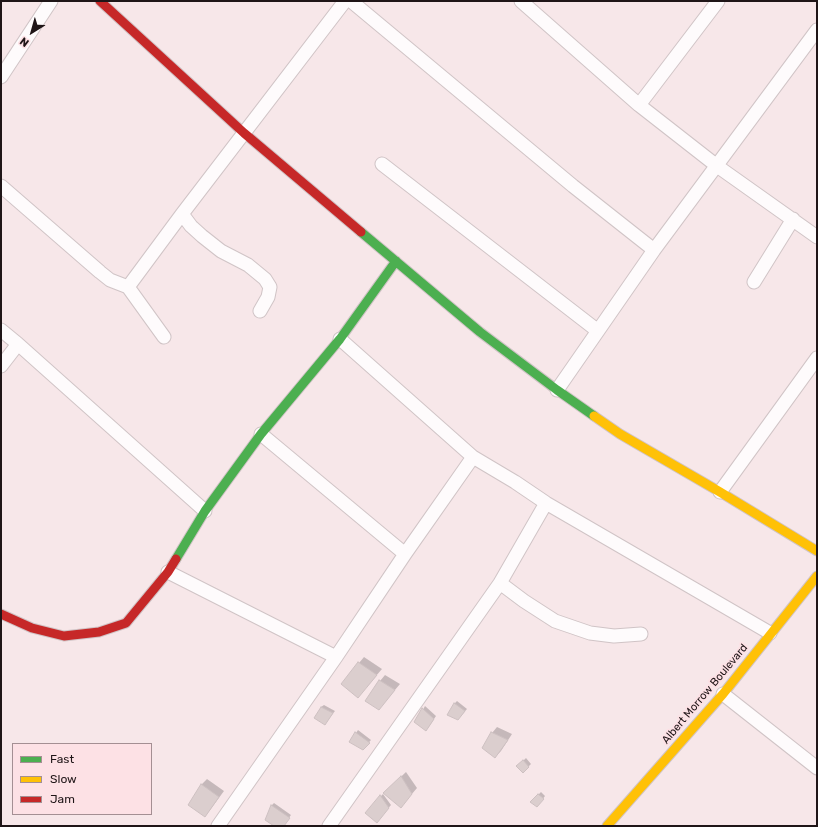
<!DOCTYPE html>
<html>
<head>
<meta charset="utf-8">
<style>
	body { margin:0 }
	#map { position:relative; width:818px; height:827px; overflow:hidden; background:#f7e7e9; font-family:Rubik,sans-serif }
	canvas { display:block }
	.frame { position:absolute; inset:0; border:2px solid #1f1517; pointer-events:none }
	.legend { position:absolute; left:12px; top:743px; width:140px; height:72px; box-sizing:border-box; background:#fde1e5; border:1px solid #a48f93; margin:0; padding:5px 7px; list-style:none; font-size:12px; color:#1f1517 }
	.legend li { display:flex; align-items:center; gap:8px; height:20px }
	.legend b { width:20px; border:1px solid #a48f93 }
	.north { position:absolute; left:12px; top:12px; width:40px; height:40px; -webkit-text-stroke:3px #fde1e5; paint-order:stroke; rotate:217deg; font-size:11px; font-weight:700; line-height:16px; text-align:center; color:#1f1517 }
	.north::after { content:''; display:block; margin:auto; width:14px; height:18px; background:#1f1517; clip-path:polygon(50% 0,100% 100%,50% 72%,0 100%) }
</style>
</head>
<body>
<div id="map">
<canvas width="818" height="827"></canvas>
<div class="frame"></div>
<ul class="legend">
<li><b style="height:5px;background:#4caf50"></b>Fast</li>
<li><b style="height:5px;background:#ffc107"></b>Slow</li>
<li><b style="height:5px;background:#c62828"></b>Jam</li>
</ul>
<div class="north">N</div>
</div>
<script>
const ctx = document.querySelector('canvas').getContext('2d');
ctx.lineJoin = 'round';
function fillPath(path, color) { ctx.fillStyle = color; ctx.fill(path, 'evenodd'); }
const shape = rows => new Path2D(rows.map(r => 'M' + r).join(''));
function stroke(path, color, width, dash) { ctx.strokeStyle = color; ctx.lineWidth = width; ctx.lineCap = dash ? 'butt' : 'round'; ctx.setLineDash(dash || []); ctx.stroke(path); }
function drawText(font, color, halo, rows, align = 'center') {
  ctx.font = font + ' Rubik,sans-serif'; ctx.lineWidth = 3.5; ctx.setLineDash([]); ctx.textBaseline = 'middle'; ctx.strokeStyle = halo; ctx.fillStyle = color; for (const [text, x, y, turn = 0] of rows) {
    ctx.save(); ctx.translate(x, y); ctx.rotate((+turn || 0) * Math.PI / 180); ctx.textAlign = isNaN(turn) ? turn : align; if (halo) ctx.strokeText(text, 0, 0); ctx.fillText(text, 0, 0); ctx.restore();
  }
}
const shadow = shape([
	[364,657,382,669,363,691,359,663],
	[385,675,400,684,379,709,380,681],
	[457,701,467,709,460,717,454,704],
	[324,705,335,711,327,721,321,707],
	[425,706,436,716,428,728,416,722],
	[497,727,512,734,501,751,495,757,492,733],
	[358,730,371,740,363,749,356,733],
	[526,758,531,764,523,772,518,766],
	[406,772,417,788,406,801,384,793],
	[207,779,224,791,210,810,205,816,201,785],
	[541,792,545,796,539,804,531,802],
	[383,794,391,805,379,819,381,796],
	[274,803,291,815,283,826,276,826,266,819,272,805]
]);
const building = shape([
	[358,662,377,675,358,698,341,684,358,662],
	[379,680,395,690,379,710,365,701,379,680],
	[454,703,465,711,458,720,447,715,454,703],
	[321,707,333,713,325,725,314,718,321,707],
	[422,708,434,719,426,731,414,722,422,708],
	[355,732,370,743,363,750,349,742,355,732],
	[491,732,508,740,495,758,482,748,491,732],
	[523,760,529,767,523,773,516,766,523,760],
	[401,776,412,794,401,808,383,793,401,776],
	[201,784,219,797,205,817,188,805,201,784],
	[538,794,544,799,537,807,530,802,538,794],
	[380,795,389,808,377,823,365,813,380,795],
	[271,805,290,818,284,826,274,826,265,820,271,805]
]);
const street = shape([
	[351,1,573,186,654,250],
	[521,1,639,105,717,166,817,237],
	[1,77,51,1],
	[639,105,718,1],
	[382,164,598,331],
	[1,186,100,272,110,280,128,287,182,214,345,1],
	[182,214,191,226,202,236,221,251,248,265,265,279,270,287,268,297,260,311],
	[754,282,793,219],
	[128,287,164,337],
	[1,330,18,344],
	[340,339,473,457,515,482,546,503,770,633],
	[1,366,18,344,205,511],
	[557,390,654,250,817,30],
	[261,434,405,554],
	[720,492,817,358],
	[168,572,336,657],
	[500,583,524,601,555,621,590,633,614,636,641,634],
	[723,694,817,768],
	[218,826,336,657,405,554,473,457],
	[329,826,500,583,546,503]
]);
const fast = shape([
	[361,232,480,332,557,390,594,416],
	[176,559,205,511,261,434,340,339,396,261]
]);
const slow = shape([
	[594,416,620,434,720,492,817,551],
	[607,826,723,694,817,576]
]);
const jam = shape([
	[100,1,244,133,361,232],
	[1,614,32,628,64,636,99,632,126,623,168,572,176,559]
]);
const streetNames = [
	["Albert Morrow Boulevard",705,694,-50]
];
fillPath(shadow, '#0003');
fillPath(building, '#dbcece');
stroke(building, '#cdc0c1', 1);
stroke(street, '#d0c4c6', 15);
stroke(fast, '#d0c4c6', 11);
stroke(slow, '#d0c4c6', 11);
stroke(jam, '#d0c4c6', 11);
stroke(street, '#fefbfc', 13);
stroke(fast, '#4caf50', 9);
stroke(slow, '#ffc107', 9);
stroke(jam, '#c62828', 9);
drawText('11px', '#1f1517', '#fde1e5', streetNames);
</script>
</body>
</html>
